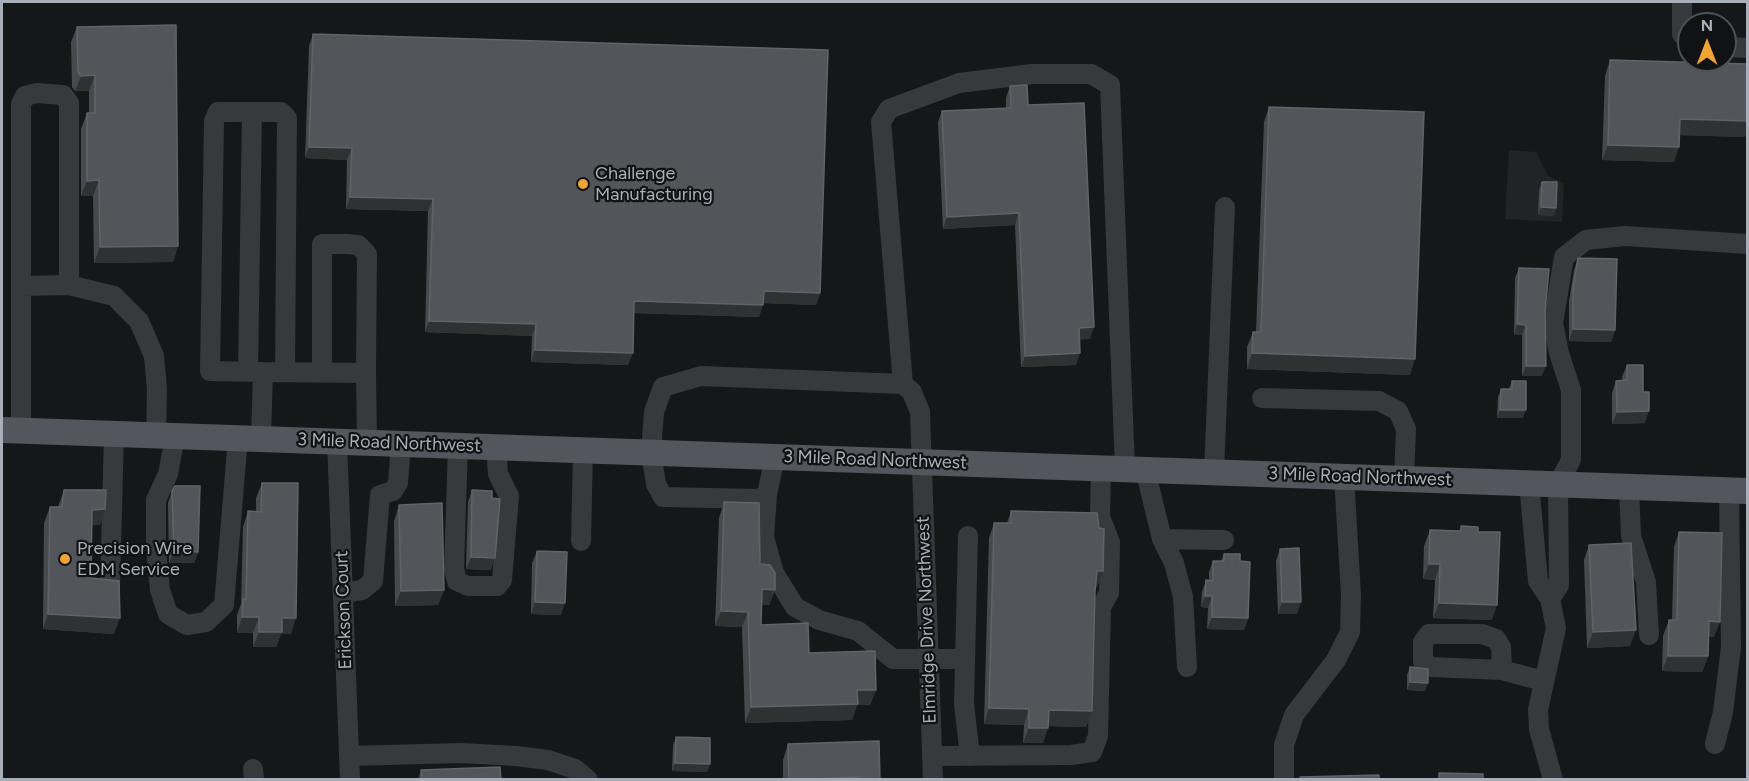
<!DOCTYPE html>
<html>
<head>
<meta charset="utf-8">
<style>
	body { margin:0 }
	#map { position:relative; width:1749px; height:781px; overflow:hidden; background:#161718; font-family:Figtree,sans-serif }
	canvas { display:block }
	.frame { position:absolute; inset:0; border:3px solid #a9afb8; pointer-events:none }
	.north { position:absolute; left:1677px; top:12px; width:60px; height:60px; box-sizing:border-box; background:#111213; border:2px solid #4e5155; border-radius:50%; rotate:0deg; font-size:16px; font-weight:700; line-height:24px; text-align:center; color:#a9afb8 }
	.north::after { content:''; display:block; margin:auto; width:21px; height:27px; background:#f1a436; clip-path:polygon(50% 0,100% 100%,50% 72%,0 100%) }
</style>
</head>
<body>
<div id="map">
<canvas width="1749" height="781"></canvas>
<div class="frame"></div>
<div class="north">N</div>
</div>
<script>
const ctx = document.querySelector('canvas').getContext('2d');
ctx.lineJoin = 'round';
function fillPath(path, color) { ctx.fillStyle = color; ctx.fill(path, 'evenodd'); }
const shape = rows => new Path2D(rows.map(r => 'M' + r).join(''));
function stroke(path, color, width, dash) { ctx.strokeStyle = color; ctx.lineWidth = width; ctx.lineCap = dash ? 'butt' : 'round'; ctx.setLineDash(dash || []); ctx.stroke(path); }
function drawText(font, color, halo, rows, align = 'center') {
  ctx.font = font + ' Figtree,sans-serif'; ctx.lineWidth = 4.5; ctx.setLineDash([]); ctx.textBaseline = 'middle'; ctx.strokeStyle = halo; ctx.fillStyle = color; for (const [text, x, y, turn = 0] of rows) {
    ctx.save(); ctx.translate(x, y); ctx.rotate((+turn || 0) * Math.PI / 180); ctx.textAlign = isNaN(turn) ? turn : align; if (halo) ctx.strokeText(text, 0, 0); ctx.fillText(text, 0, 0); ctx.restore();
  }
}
const built = shape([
	[1509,150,1536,152,1548,176,1564,183,1562,222,1505,219]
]);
const minor = shape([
	[1682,2,1682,34,1689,40],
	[1725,47,1748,48],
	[21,286,69,285,114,296,139,321,154,356,157,389,156,435],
	[248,371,252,112],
	[263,372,210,371,214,121,218,112,281,112,287,118,285,372],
	[322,373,322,244,347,244,358,245,367,254,366,373],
	[903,384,881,122,889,109,959,83,1032,74,1091,74,1110,85,1125,469],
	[1262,398,1379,401,1398,411,1406,429,1404,479],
	[21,431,21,104,25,96,37,93,63,95,69,103,69,285],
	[175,436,168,474,156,500,156,549,160,590,168,614,187,625,206,622,224,605,238,438],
	[261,439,263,372,366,373,367,442],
	[337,441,350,780],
	[458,445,454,569,457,581,468,586,497,586,502,580,509,496,498,474,496,447],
	[775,456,767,495,758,499,663,497,656,484,651,452,654,412,663,387,701,376,903,384,912,392,920,412,933,780],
	[1145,469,1162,539,1174,563,1183,597,1187,667],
	[1214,472,1225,207],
	[1529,483,1538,581,1550,599,1556,628,1538,710,1539,729,1553,780],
	[1629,487,1631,536,1646,582,1649,635],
	[767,495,764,537,774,573,795,607,819,620,858,631,893,659,965,659],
	[968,536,964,704,970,756],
	[1162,539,1224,540],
	[581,541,583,450],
	[110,585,114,434],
	[343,593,362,590,373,581,380,495,393,491,398,483,401,443],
	[1550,599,1559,585,1558,484,1571,460,1571,390,1559,353,1553,323,1564,257,1586,240,1625,236,1748,244],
	[1502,670,1501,647,1496,639,1482,634,1429,634,1423,642,1423,661,1431,667,1502,670,1543,681],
	[1715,744,1723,712,1731,647,1729,491],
	[349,756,461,753,516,756,548,760,575,769,588,780],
	[932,756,1071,755,1092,752,1098,736,1101,607,1109,593,1110,542,1100,517,1101,468],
	[253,769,254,780],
	[1284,780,1284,745,1294,715,1336,660,1350,632,1351,595,1344,476]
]);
const major = shape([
	[2,430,1748,491]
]);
const wall = shape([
	[77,27,178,246,173,262,94,263,93,196,81,196,81,129,87,113,89,113,89,91,75,91,72,87,71,42],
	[313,34,820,293,816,305,763,303,759,317,634,313,628,365,531,362,532,336,425,332,428,211,346,209,347,160,305,158,309,46],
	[1610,60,1745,137,1680,135,1674,162,1602,160,1605,76],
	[1010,86,1028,105,1090,339,1079,339,1076,365,1021,367,1015,225,943,229,938,122,942,111,1006,108,1006,98],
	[1269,107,1410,375,1247,369,1247,347,1253,332,1256,332,1264,122],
	[1542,182,1554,216,1538,215,1539,190],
	[1578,258,1615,330,1611,342,1569,341,1569,301,1574,270],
	[1519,268,1545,311,1542,376,1522,376,1522,335,1514,335,1515,278],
	[1627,365,1643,392,1645,423,1612,424,1612,393,1616,381,1623,381,1622,377],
	[1512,381,1523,418,1497,418,1498,397,1501,389,1509,389],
	[262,483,291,634,281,634,276,647,253,647,253,633,237,633,237,615,241,604,243,527,248,511,256,512,256,498],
	[64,490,105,509,100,525,92,525,91,578,114,634,43,629,44,523,50,507,58,507],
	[472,490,491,570,466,569,468,502],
	[172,491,198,552,194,563,169,563,168,503],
	[724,502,775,590,769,605,761,605,761,625,809,653,876,690,870,705,857,705,852,720,745,723,742,627,715,626,719,518],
	[399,505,444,590,438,605,395,606,394,521],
	[1011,511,1103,571,1097,587,1095,587,1092,711,1086,727,1048,726,1043,743,1023,743,1024,725,984,724,989,538,994,523,1007,523],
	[1461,526,1478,532,1492,620,1433,618,1435,580,1423,579,1424,546,1430,530,1459,531],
	[1679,532,1714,637,1708,637,1708,656,1702,672,1662,671,1663,636,1669,620,1672,620,1674,547],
	[1589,545,1630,646,1587,648,1584,560],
	[1280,549,1297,614,1278,614,1276,561],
	[537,551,561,615,531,614,532,563],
	[1224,554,1240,561,1248,618,1244,630,1207,629,1208,608,1201,607,1202,592,1206,580,1209,580,1209,572,1213,561,1221,561],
	[1410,667,1425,691,1407,690,1407,675],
	[676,737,710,764,707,772,672,771,673,745],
	[788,744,880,780,783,780,783,760],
	[421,770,501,780,418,780]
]);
const shadedWall = shape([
	[95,75,89,91,75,91,81,76],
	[1680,119,1748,121,1748,130,1745,137,1674,135],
	[1608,145,1679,147,1674,162,1602,160],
	[309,147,352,148,347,160,305,158],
	[99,180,93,196,81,196,87,181],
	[350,197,433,199,428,211,346,209],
	[1541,207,1556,208,1554,216,1538,215],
	[1019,213,1015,225,943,229,947,217],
	[178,246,173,262,94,263,100,247],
	[764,291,820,293,816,305,759,303],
	[634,301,763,305,759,317,630,313],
	[429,321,536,324,532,336,425,332],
	[1517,324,1526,325,1522,335,1514,335],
	[1094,327,1090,339,1075,340,1079,328],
	[1573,329,1615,330,1611,342,1569,341],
	[535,350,633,353,628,365,531,362],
	[1080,353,1076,365,1021,367,1025,356],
	[1252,353,1415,359,1410,375,1247,369],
	[1526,366,1546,366,1542,376,1522,376],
	[1500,410,1526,410,1523,418,1497,418],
	[1649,411,1645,423,1612,424,1617,412],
	[105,509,100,525,87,526,92,510],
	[174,551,198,552,194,563,169,563],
	[471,557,495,558,491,570,466,569],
	[1429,564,1440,564,1435,580,1423,579],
	[1097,571,1103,571,1097,587,1091,587],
	[762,589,775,590,769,605,756,605],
	[444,590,438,605,395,606,401,591],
	[1205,596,1212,596,1208,608,1201,607],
	[535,602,565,603,561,615,531,614],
	[1282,602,1301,602,1297,614,1278,614],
	[1439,603,1497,605,1492,620,1433,618],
	[721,611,748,612,742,627,715,626],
	[48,614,120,618,114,634,43,629],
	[242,617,259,617,253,633,237,633],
	[1212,617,1248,618,1244,630,1207,629],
	[282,618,296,618,291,634,281,634,276,647,253,647,259,632],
	[1709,621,1720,622,1714,637,1703,637],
	[1636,630,1630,646,1587,648,1593,632],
	[1668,656,1708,656,1702,672,1662,671],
	[1410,682,1428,683,1425,691,1407,690],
	[857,690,876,690,870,705,857,705,852,720,745,723,751,707],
	[989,708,1029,709,1024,725,984,724],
	[1049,710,1092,711,1086,727,1043,726],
	[1029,728,1048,728,1043,743,1023,743],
	[675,763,710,764,707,772,672,771],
	[859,777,858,780,806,780]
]);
const building = shape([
	[176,25,178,246,100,247,99,180,87,181,87,113,95,113,95,75,81,76,78,72,77,27,176,25],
	[313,34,828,50,820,293,764,291,763,305,634,301,633,353,535,350,536,324,429,321,433,199,350,197,352,148,309,147,313,34],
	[1610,60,1748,64,1748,121,1680,119,1679,147,1608,145,1610,60],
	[1027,85,1028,105,1084,103,1094,327,1079,328,1080,353,1025,356,1019,213,947,217,942,111,1011,108,1010,86,1027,85],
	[1269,107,1424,112,1415,359,1252,353,1253,332,1261,332,1269,107],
	[1542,182,1557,182,1556,208,1541,207,1542,182],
	[1578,258,1617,259,1615,330,1573,329,1573,289,1578,258],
	[1519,268,1549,269,1545,311,1546,366,1526,366,1526,325,1517,324,1519,268],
	[1627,365,1643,365,1643,392,1649,392,1649,411,1617,412,1616,381,1627,380,1627,365],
	[1512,381,1526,381,1526,410,1500,410,1501,389,1512,389,1512,381],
	[262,483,298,483,296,618,282,618,282,632,259,632,259,617,242,617,243,599,246,599,248,511,261,512,262,483],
	[175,486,200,486,198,552,174,551,172,491,175,486],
	[64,490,106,490,105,509,92,510,91,578,119,581,120,618,48,614,50,507,62,507,64,490],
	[472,490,492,491,492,498,500,499,495,558,471,557,472,490],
	[724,502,759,503,760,564,770,565,775,573,775,590,762,589,761,625,808,623,809,653,875,651,876,690,857,690,858,704,751,707,748,612,721,611,724,502],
	[442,503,444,590,401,591,399,505,442,503],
	[1011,511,1097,513,1099,528,1104,529,1103,571,1097,571,1095,591,1092,711,1049,710,1048,728,1029,728,1029,709,989,708,994,523,1011,523,1011,511],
	[1461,526,1478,527,1478,532,1500,532,1497,605,1439,603,1440,564,1429,564,1430,530,1461,531,1461,526],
	[1679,532,1722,533,1720,622,1709,621,1708,656,1668,656,1669,620,1677,620,1679,532],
	[1631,543,1636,630,1593,632,1589,545,1631,543],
	[1299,548,1301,602,1282,602,1280,549,1299,548],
	[537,551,567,552,565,603,535,602,537,551],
	[1224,554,1240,554,1240,561,1250,562,1248,618,1212,617,1212,596,1205,596,1206,580,1213,581,1213,561,1224,561,1224,554],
	[1410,667,1428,669,1428,683,1410,682,1410,667],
	[676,737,710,738,710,764,675,763,676,737],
	[879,741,880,780,859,780,859,777,789,780,788,744,879,741],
	[500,767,501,780,422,780,421,770,500,767],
	[1439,773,1483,774,1483,780,1439,780,1439,773],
	[1379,775,1379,780,1300,780,1300,777,1379,775]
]);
const markers = [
	[583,184,6,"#f1a436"],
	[65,559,6,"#f1a436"]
];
const poiNames = [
	["Challenge",595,174],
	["Manufacturing",595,195],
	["Precision Wire",77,549],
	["EDM Service",77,570]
];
const streetNames = [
	["3 Mile Road Northwest",389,443,2],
	["3 Mile Road Northwest",875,460,2],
	["3 Mile Road Northwest",1360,477,2],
	["Erickson Court",344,610,-92],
	["Elmridge Drive Northwest",927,620,-92]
];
fillPath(built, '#222325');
stroke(minor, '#37393d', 20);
stroke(major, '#53565c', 26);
fillPath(wall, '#474a4d');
fillPath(shadedWall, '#2f3133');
fillPath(building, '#525559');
stroke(building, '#606368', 1.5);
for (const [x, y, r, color] of markers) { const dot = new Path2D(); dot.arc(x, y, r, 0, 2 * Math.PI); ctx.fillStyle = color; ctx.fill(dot); stroke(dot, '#111213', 2); }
drawText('18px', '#a9afb8', '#111213', poiNames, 'left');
drawText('18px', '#a9afb8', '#111213', streetNames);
</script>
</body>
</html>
